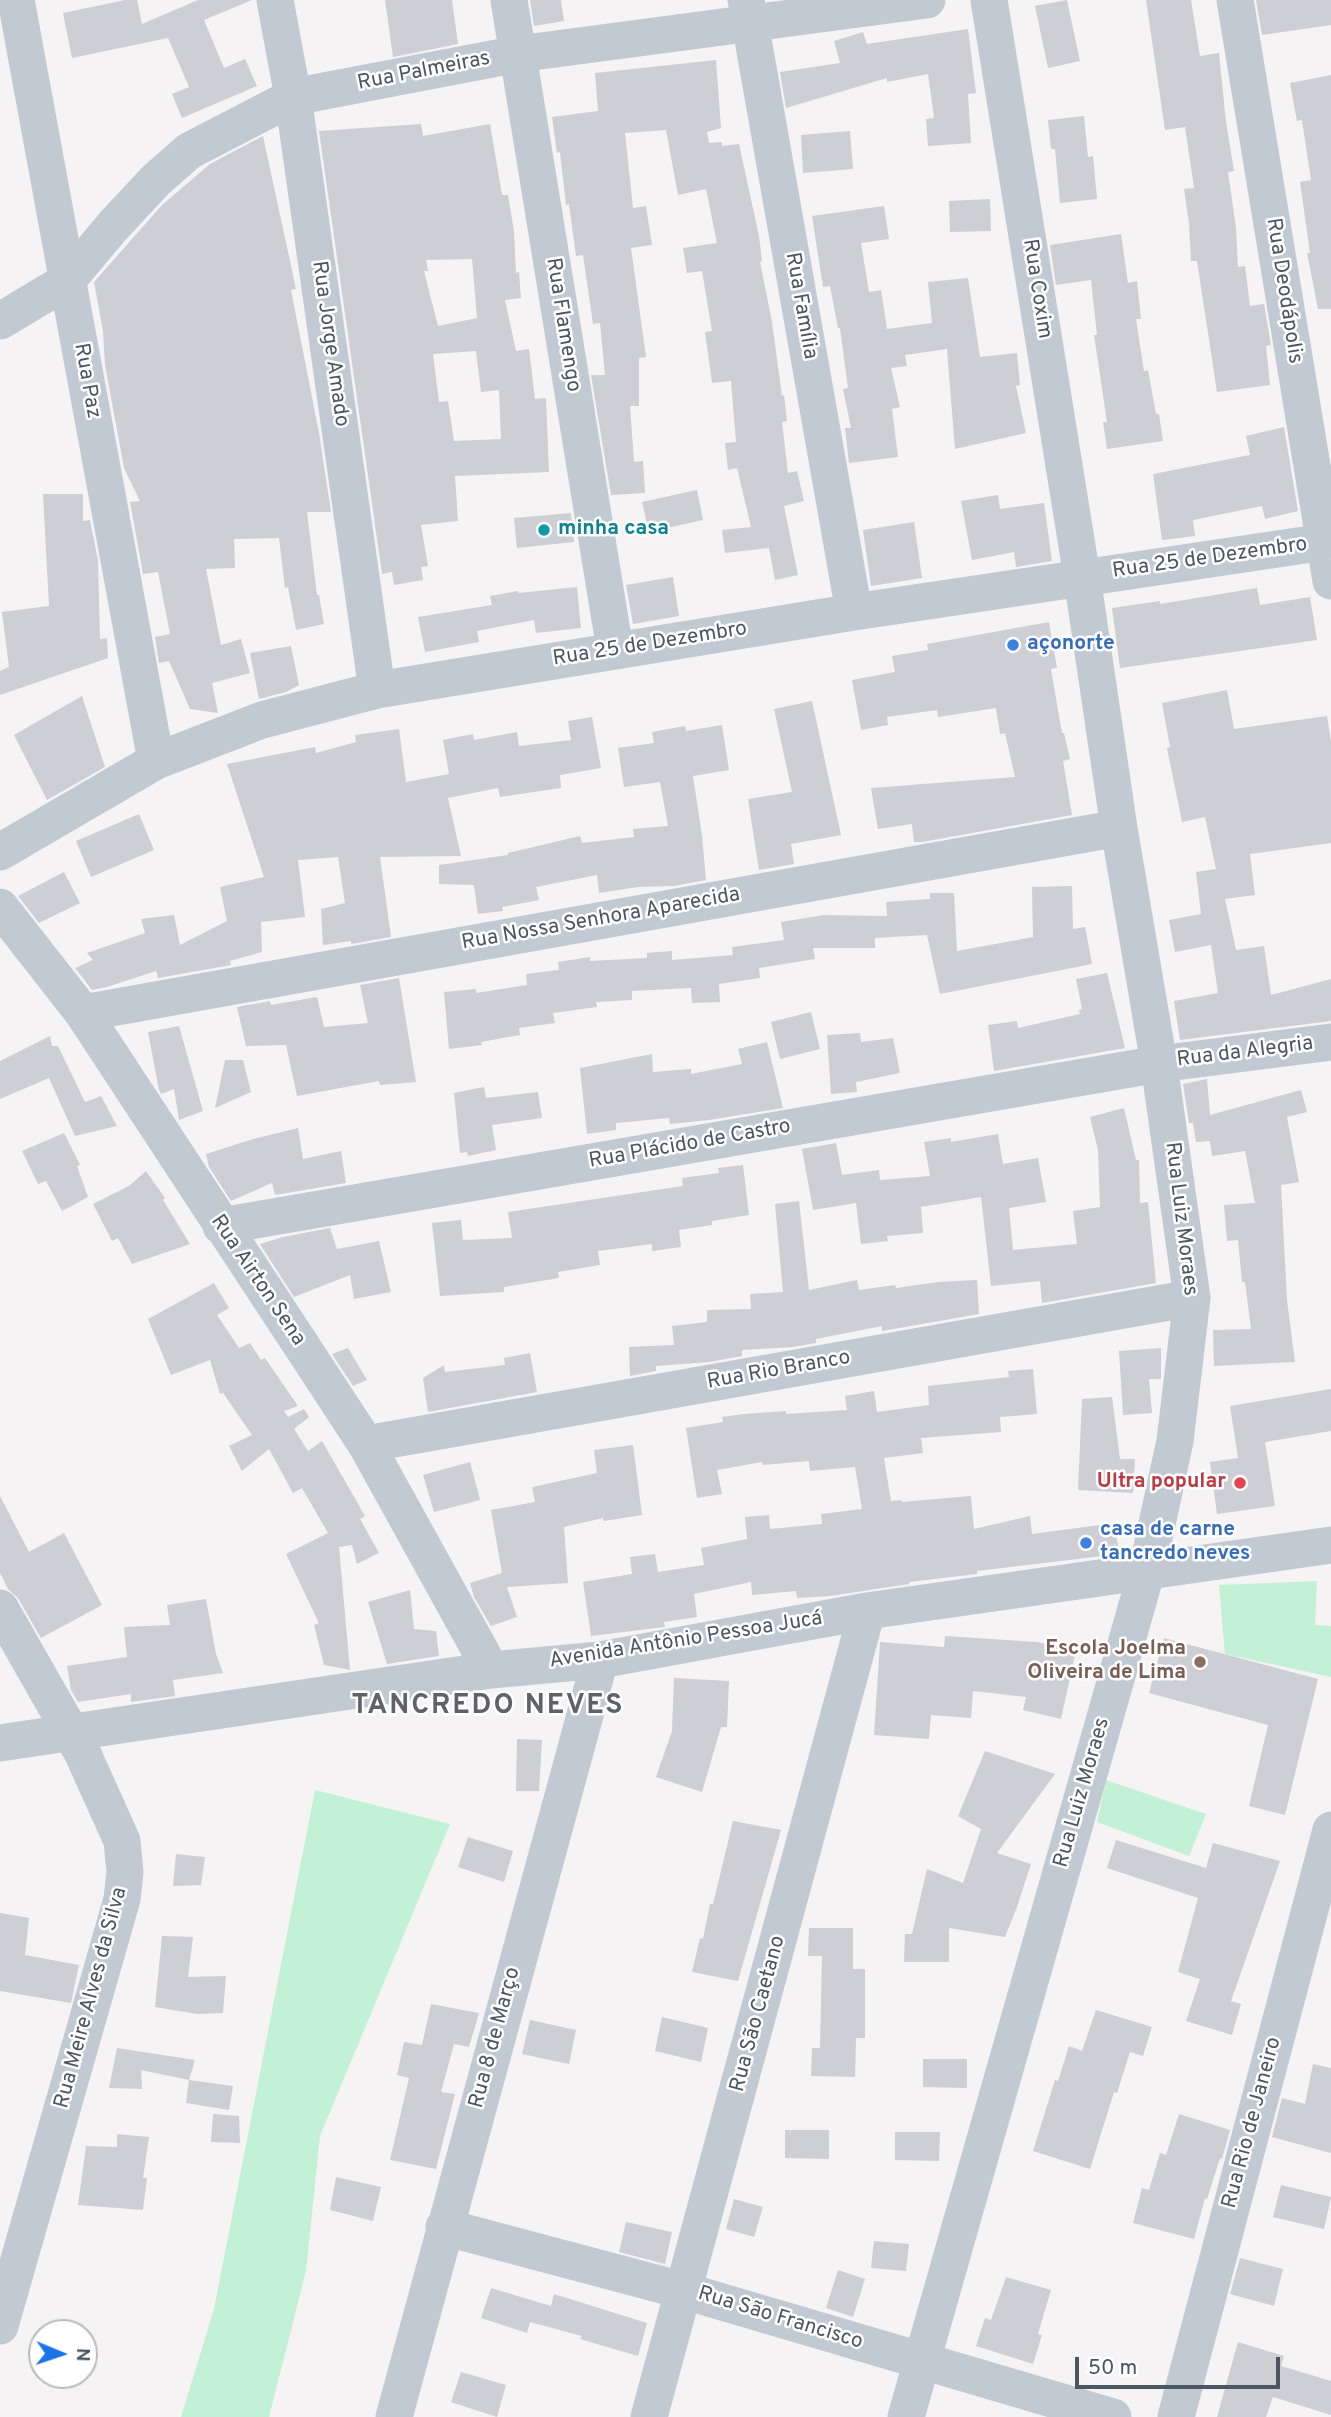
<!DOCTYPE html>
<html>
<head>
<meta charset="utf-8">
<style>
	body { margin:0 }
	#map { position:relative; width:1331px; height:2417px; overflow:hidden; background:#f5f3f3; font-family:Overpass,sans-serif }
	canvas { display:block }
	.north { position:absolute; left:28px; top:2319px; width:70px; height:70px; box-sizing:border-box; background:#fff; border:2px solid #b7bbc0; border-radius:50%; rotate:92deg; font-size:19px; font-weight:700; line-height:28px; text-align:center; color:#4a5661 }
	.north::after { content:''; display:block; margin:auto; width:24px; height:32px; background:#1a73e8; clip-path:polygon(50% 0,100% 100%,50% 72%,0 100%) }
	.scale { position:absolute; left:1075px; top:2357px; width:205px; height:32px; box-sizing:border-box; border:4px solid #4a5661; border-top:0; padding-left:9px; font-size:21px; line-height:24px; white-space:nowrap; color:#4a5661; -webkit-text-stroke:5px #fff; paint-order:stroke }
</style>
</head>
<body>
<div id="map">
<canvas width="1331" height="2417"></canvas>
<div class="north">N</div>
<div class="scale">50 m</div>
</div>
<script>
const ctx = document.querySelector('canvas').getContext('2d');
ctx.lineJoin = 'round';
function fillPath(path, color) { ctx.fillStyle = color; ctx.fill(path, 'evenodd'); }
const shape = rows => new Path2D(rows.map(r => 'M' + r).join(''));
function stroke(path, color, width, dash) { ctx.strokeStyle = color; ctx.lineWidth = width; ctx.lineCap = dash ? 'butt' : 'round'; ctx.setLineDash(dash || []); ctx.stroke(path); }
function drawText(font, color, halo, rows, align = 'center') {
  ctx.font = font + ' Overpass,sans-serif'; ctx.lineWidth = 5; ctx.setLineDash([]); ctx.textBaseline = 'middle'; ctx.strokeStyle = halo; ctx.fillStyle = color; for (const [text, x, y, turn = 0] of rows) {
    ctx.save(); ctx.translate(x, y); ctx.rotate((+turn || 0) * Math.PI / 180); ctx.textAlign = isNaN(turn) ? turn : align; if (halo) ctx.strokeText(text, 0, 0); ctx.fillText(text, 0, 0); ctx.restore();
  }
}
const green = shape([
	[1317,1581,1315,1625,1331,1626,1331,1677,1225,1654,1219,1585],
	[1106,1780,1206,1814,1189,1856,1097,1822],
	[315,1790,450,1824,320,2136,306,2271,269,2417,181,2417,214,2309]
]);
const building = shape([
	[125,0,137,0,142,24,198,0,252,0,204,20,224,68,245,59,257,86,182,118,172,94,189,87,168,38,72,58,63,13],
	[385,0,452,0,458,44,393,57],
	[530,0,561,0,564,21,534,26],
	[1067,0,1080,61,1048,68,1035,6],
	[1146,0,1191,0,1200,56,1219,53,1226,122,1234,171,1228,172,1236,228,1238,267,1245,266,1250,306,1264,304,1271,345,1266,346,1270,385,1217,392,1197,261,1191,261,1189,223,1184,189,1194,188,1185,127,1165,130],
	[1256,0,1331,0,1331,25,1262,35],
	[968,29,976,93,968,94,971,143,928,146,926,119,934,118,928,74,887,82,887,78,786,108,780,72,840,63,834,41,863,32,867,44],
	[716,60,721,128,707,132,709,143,722,142,722,146,739,144,759,236,762,261,760,262,772,322,782,396,784,395,787,421,782,422,788,473,797,471,804,501,784,506,798,575,775,580,769,548,725,553,722,530,751,527,737,468,728,470,725,443,736,442,731,381,712,383,705,332,712,331,702,271,687,273,683,248,717,243,706,189,678,195,666,130,625,133,633,208,646,206,652,245,631,248,646,357,639,358,639,406,630,406,634,462,643,461,645,493,611,495,591,375,605,375,600,323,593,324,583,255,576,256,569,204,566,205,560,152,557,153,552,117,598,111,595,73],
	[1331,75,1331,309,1318,309,1307,253,1310,253,1300,182,1311,180,1302,120,1297,121,1290,83],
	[1084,116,1088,157,1093,156,1097,199,1060,203,1055,149,1051,149,1048,120],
	[421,124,423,136,490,124,502,195,508,195,514,231,516,273,519,272,521,298,505,300,516,351,529,349,535,399,546,398,549,472,455,476,458,521,421,525,428,566,421,567,423,580,394,585,392,572,382,574,319,131],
	[472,259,477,318,438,326,424,271,428,271,426,260],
	[476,351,481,392,499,390,501,439,454,441,448,401,439,402,433,354],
	[850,131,853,169,803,173,801,135],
	[263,136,296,289,291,290,319,433,331,512,307,512,317,595,319,595,324,624,296,630,288,587,285,588,279,538,234,539,235,568,206,569,221,645,241,639,250,673,212,683,218,713,190,709,169,661,159,663,155,637,170,634,158,572,143,574,130,502,140,501,124,468,105,365,103,331,94,282,162,205,210,164],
	[990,199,991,231,950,232,949,201],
	[884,206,889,239,861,243,869,292,881,290,887,329,932,323,928,282,968,278,980,357,1017,353,1020,385,1016,386,1026,433,955,449,947,349,905,355,907,366,891,368,900,407,892,409,898,457,849,463,845,428,851,428,843,389,848,388,840,328,838,328,830,286,823,287,812,216],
	[1121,234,1128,283,1137,281,1141,319,1136,319,1144,371,1148,370,1156,414,1159,414,1163,441,1107,449,1103,422,1107,422,1094,335,1097,335,1091,280,1056,285,1050,245],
	[1284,427,1298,511,1265,519,1262,506,1193,520,1195,536,1162,540,1153,474,1250,455,1246,436],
	[697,490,703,520,649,532,642,502],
	[43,494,83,494,83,521,90,520,98,561,100,639,107,638,108,658,0,695,0,671,9,667,2,612,49,606],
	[998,495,1000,509,1044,503,1052,561,1016,567,1014,552,972,560,961,501],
	[571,513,574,542,517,548,514,518],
	[914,522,922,578,871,586,863,530],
	[673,577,679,616,633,624,626,585],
	[577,587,581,628,536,633,534,620,477,631,479,642,425,652,418,617,492,605,490,596,518,591,519,593],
	[1257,588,1260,605,1310,597,1317,640,1120,668,1112,608,1160,601,1160,604],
	[1049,622,1057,668,1051,669,1062,733,1064,733,1070,759,1063,761,1072,815,922,842,914,842,912,824,878,829,871,788,1015,777,1005,733,1000,734,996,708,938,717,937,710,887,717,888,725,861,730,852,680,895,672,892,656,928,650,927,644],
	[291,646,299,685,286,692,259,699,250,653],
	[1227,690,1234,729,1327,716,1331,742,1331,843,1250,854,1255,895,1225,899,1236,950,1264,946,1271,995,1331,979,1331,1021,1180,1040,1174,1001,1218,993,1211,945,1175,952,1169,920,1201,914,1196,872,1216,869,1205,817,1182,822,1167,748,1170,747,1162,703],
	[82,696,105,767,47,800,14,735],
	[812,701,841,835,791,844,794,864,759,870,748,799,792,792,774,709],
	[592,717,601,768,560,775,561,788,500,797,498,788,448,798,461,856,380,857,391,937,351,944,351,941,323,945,321,909,345,903,338,857,298,860,305,917,261,922,262,952,230,961,231,965,158,978,156,971,107,987,92,990,75,968,93,960,87,953,145,933,141,919,174,915,180,945,227,921,220,887,264,877,227,764,315,747,316,753,356,742,355,735,399,729,406,782,449,774,443,740,473,734,474,740,517,732,519,746,571,740,568,721],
	[722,725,729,770,693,776,702,836,706,880,674,886,638,887,599,893,597,875,536,887,539,900,502,907,503,911,478,914,474,885,439,884,439,865,508,855,508,853,580,836,582,843,634,837,633,829,668,826,660,782,624,787,618,748,654,743,652,732,685,726,686,731],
	[139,814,154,850,91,877,76,841],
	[64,872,80,903,39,923,18,896],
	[1072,886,1073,929,1085,927,1092,964,940,994,927,935,875,938,875,948,813,948,815,959,759,968,760,978,719,984,720,1002,692,1003,691,988,632,991,632,1000,596,1002,597,1007,553,1013,555,1023,519,1028,520,1035,481,1042,482,1045,449,1049,444,992,476,989,476,993,527,985,526,974,559,970,558,962,590,957,590,961,647,958,647,953,672,951,672,960,733,955,732,947,784,940,781,922,824,915,887,916,886,902,930,899,930,893,954,893,957,951,1033,937,1032,887],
	[1107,973,1125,1048,994,1071,988,1025,1017,1021,1018,1028,1080,1014,1079,1010,1082,1009,1076,979],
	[399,978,416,1082,380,1085,379,1081,297,1096,286,1045,246,1046,237,1007,270,1001,271,1005,317,997,324,1027,368,1023,360,985],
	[811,1012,820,1049,780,1059,771,1022],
	[179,1026,203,1111,179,1120,174,1089,161,1094,159,1090,148,1032],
	[860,1033,861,1042,893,1038,900,1073,856,1082,857,1092,831,1094,827,1035],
	[50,1036,52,1046,58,1046,85,1102,101,1096,117,1126,75,1136,49,1078,0,1099,0,1061],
	[767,1042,783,1108,709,1120,670,1124,669,1118,616,1123,616,1130,587,1134,580,1068,652,1054,653,1072,691,1069,691,1074,742,1064,738,1049],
	[225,1060,243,1060,251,1092,215,1108],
	[1207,1079,1210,1115,1301,1090,1307,1112,1287,1117,1299,1182,1281,1185,1287,1300,1295,1362,1214,1366,1213,1330,1251,1329,1245,1282,1242,1282,1238,1240,1227,1241,1224,1205,1255,1203,1245,1151,1212,1156,1210,1141,1196,1142,1193,1123,1189,1123,1183,1084],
	[484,1087,486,1098,538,1092,542,1118,492,1125,496,1150,468,1156,467,1152,460,1153,454,1093],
	[1124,1108,1136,1160,1139,1160,1140,1203,1148,1202,1156,1283,1042,1303,1040,1281,991,1286,981,1197,921,1207,923,1233,887,1236,888,1241,861,1244,856,1203,813,1210,802,1149,836,1143,842,1175,879,1170,880,1180,930,1176,924,1142,951,1138,951,1142,998,1134,1003,1164,1038,1158,1046,1202,1009,1208,1013,1250,1077,1244,1073,1211,1100,1207,1098,1150,1090,1117],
	[298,1128,303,1159,341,1151,346,1183,275,1195,272,1183,231,1201,209,1167,206,1154,253,1139],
	[64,1133,80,1165,77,1166,88,1197,62,1211,46,1181,38,1184,22,1151],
	[743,1165,749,1215,712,1221,712,1225,679,1230,681,1247,652,1251,652,1244,598,1251,600,1265,558,1272,559,1278,504,1287,504,1292,440,1296,432,1223,461,1220,463,1240,512,1238,508,1212,683,1186,682,1178,719,1173,718,1168],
	[146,1171,165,1198,163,1200,190,1244,132,1264,118,1238,112,1241,93,1204,129,1186],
	[799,1201,809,1290,857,1280,859,1290,895,1285,896,1288,938,1282,977,1280,979,1314,882,1331,882,1326,816,1339,816,1343,793,1347,742,1350,742,1356,709,1362,656,1366,656,1371,630,1376,629,1347,674,1345,672,1326,707,1322,707,1310,751,1309,750,1294,783,1292,775,1204],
	[330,1228,337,1249,379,1241,391,1292,354,1299,350,1275,294,1297,260,1244,283,1237],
	[214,1283,229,1308,217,1315,239,1348,250,1343,261,1360,265,1358,298,1406,284,1411,288,1417,304,1409,309,1417,294,1429,308,1451,322,1441,365,1516,360,1519,379,1553,357,1564,352,1545,339,1547,350,1670,324,1665,314,1625,319,1623,286,1554,328,1533,302,1488,293,1493,269,1449,242,1471,229,1446,252,1435,223,1393,220,1394,210,1360,171,1375,148,1319],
	[348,1348,367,1380,353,1386,332,1354],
	[1161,1348,1161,1379,1149,1379,1152,1413,1123,1415,1119,1351],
	[530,1353,537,1392,428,1412,423,1378,444,1365,445,1372,505,1365,504,1358],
	[1033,1369,1037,1414,1000,1417,1001,1432,921,1438,923,1453,884,1458,891,1501,902,1500,902,1502,971,1496,974,1529,1030,1516,1032,1534,1115,1523,1119,1554,977,1571,977,1574,909,1582,909,1584,830,1596,797,1598,796,1591,752,1595,751,1582,694,1594,697,1617,664,1622,665,1627,656,1628,591,1636,583,1582,632,1574,630,1557,655,1554,658,1572,704,1565,701,1548,747,1539,745,1517,769,1515,770,1529,822,1524,821,1514,862,1509,855,1467,810,1471,809,1461,763,1465,762,1462,717,1470,722,1494,697,1498,686,1428,723,1422,722,1417,744,1414,786,1411,786,1414,847,1410,845,1396,874,1391,877,1412,929,1405,928,1386,1009,1377,1008,1371],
	[1331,1389,1331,1431,1265,1442,1275,1506,1217,1514,1210,1462,1238,1458,1230,1406],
	[1112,1397,1120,1459,1135,1459,1133,1493,1078,1490,1082,1399],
	[633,1445,642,1515,604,1521,603,1518,564,1527,568,1583,507,1587,517,1617,491,1626,474,1597,470,1583,502,1573,491,1510,535,1502,532,1487,597,1473,594,1450],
	[470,1462,480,1500,434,1512,423,1475],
	[0,1496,29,1552,64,1533,102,1605,41,1638,18,1598,8,1589,0,1573],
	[410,1590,414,1629,436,1631,439,1656,387,1664,368,1602],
	[206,1599,216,1654,223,1673,173,1680,175,1696,131,1702,131,1694,78,1702,71,1690,67,1666,127,1657,124,1627,170,1625,167,1605],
	[945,1636,1037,1642,1076,1650,1061,1719,1023,1710,1026,1697,973,1691,971,1718,931,1715,929,1739,874,1735,880,1642,944,1647],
	[1164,1638,1318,1679,1285,1815,1249,1806,1268,1725,1149,1693],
	[674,1678,729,1681,727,1727,721,1727,702,1792,656,1777,672,1731],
	[517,1739,542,1740,539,1791,516,1791],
	[985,1751,1055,1774,997,1853,1031,1864,1017,1907,1005,1937,949,1928,949,1962,904,1962,905,1934,912,1934,927,1869,963,1883,981,1829,958,1816],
	[733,1821,781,1830,738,1981,692,1972,700,1938,703,1939,710,1904,713,1904],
	[468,1837,513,1851,504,1882,458,1867],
	[1116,1840,1206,1868,1213,1843,1280,1861,1231,2001,1241,2004,1232,2035,1186,2021,1200,1979,1178,1972,1198,1898,1107,1868],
	[176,1854,205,1857,201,1885,173,1886],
	[0,1913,29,1918,25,1955,79,1965,71,2003,0,1991],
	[809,1928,853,1928,853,1969,865,1969,865,2038,856,2038,855,2077,811,2076,812,2048,820,2048,822,1956,808,1956],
	[162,1936,193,1937,188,1977,226,1976,223,2013,197,2014,155,2007],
	[431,2004,479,2013,469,2047,454,2044,441,2092,455,2094,436,2169,390,2160,409,2078,397,2075,404,2042,422,2045],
	[1096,2010,1152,2027,1143,2056,1130,2052,1117,2093,1114,2092,1090,2169,1033,2151,1055,2080,1058,2081,1069,2046,1082,2051],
	[662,2017,708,2028,701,2062,655,2051],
	[530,2020,576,2030,569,2064,522,2054],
	[117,2048,195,2060,189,2080,141,2070,142,2089,109,2088],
	[923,2059,967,2059,967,2088,923,2087],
	[1313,2064,1331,2068,1331,2153,1272,2137,1282,2098,1305,2104],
	[189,2080,233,2086,229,2110,186,2103],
	[213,2114,239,2116,240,2143,211,2142],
	[1179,2114,1230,2130,1222,2159,1220,2158,1207,2199,1205,2198,1194,2239,1133,2223,1142,2188,1149,2190,1160,2153,1166,2155],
	[785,2130,829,2130,829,2159,785,2158],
	[895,2132,940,2132,939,2161,895,2160],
	[117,2134,149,2137,143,2178,147,2178,143,2210,78,2205,86,2146,117,2147],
	[336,2177,381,2187,373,2221,330,2210],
	[1281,2185,1331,2197,1324,2229,1273,2217],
	[734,2199,763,2207,754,2237,726,2229],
	[626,2222,672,2232,665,2264,619,2252],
	[874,2241,909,2244,906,2271,871,2268],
	[1240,2258,1283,2269,1274,2306,1230,2294],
	[838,2270,865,2279,853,2317,826,2308],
	[1006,2277,1051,2290,1038,2334,1042,2335,1033,2364,976,2346,985,2318,991,2320],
	[491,2288,551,2306,554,2294,647,2323,638,2356,580,2339,582,2336,530,2322,527,2333,481,2318],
	[1238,2342,1284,2356,1281,2366,1331,2381,1331,2415,1273,2397,1266,2417,1217,2417],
	[461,2372,506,2385,497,2417,451,2402]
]);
const minor = shape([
	[16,0,156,761],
	[275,0,293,97,377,690],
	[509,0,615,650],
	[746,0,854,612],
	[1235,0,1331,581],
	[0,321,67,281,113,226,156,180,189,151,293,97,518,54,927,0],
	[0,852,156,761,262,720,377,690,854,612,1331,541],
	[0,907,83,1013,366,1444,491,1670],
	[83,1013,1119,828],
	[221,1226,1159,1064,1331,1042],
	[366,1444,1192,1298],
	[0,1608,82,1752,122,1841,125,1872,122,1899,0,2326],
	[0,1743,491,1670,600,1660,867,1611,1331,1545],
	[444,2227,685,2291,1113,2417],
	[394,2417,600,1660],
	[649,2417,867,1611],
	[906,2417,1147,1570,1175,1441,1192,1298,1159,1064,1119,828,1082,577,989,0],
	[1176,2417,1331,1830]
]);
const markers = [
	[544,530,7,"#0f9aa8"],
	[1013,645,7,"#3f7fe0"],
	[1240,1483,7,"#e0444e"],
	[1086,1543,7,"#3f7fe0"],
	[1200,1662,7,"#8d6e63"]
];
const streetNames = [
	["Rua Palmeiras",424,72,-11],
	["Rua Coxim",1036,289,81],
	["Rua Deodápolis",1283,291,81],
	["Rua Família",800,306,80],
	["Rua Flamengo",562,325,81],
	["Rua Jorge Amado",329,344,82],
	["Rua Paz",86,381,80],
	["Rua 25 de Dezembro",1210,559,-8],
	["Rua 25 de Dezembro",650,645,-9],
	["Rua Nossa Senhora Aparecida",601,920,-10],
	["Rua da Alegria",1245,1053,-7],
	["Rua Plácido de Castro",690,1145,-10],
	["Rua Luiz Moraes",1180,1219,83],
	["Rua Airton Sena",257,1281,56],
	["Rua Rio Branco",779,1371,-10],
	["Avenida Antônio Pessoa Jucá",686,1641,-9],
	["Rua Luiz Moraes",1083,1793,-74],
	["Rua Meire Alves da Silva",92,1998,-75],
	["Rua São Caetano",759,2014,-75],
	["Rua 8 de Março",496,2038,-75],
	["Rua Rio de Janeiro",1253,2123,-75],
	["Rua São Francisco",780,2319,17]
];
const cultureNames = [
	["minha casa",558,530]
];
const shopNames = [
	["açonorte",1027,645],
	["casa de carne",1100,1531],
	["tancredo neves",1100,1555]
];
const healthNames = [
	["Ultra popular",1226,1483]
];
const educationNames = [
	["Escola Joelma",1186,1650],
	["Oliveira de Lima",1186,1674]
];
const districtNames = [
	["TANCREDO NEVES",488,1707]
];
fillPath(green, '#c3f1d5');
fillPath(building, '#cdcfd5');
stroke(minor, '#c1cad2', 37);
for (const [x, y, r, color] of markers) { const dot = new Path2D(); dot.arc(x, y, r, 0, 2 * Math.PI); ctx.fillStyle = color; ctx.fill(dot); stroke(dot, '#fff', 2.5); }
drawText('21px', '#4a5661', '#fff', streetNames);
drawText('bold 21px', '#0d838f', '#fff', cultureNames, 'left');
drawText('bold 21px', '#366cbe', '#fff', shopNames, 'left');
drawText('bold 21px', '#be3a42', '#fff', healthNames, 'right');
drawText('bold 21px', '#785e54', '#fff', educationNames, 'right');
ctx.letterSpacing = '2px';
drawText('bold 28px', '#5f6368', '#fff', districtNames);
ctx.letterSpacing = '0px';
</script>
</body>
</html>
